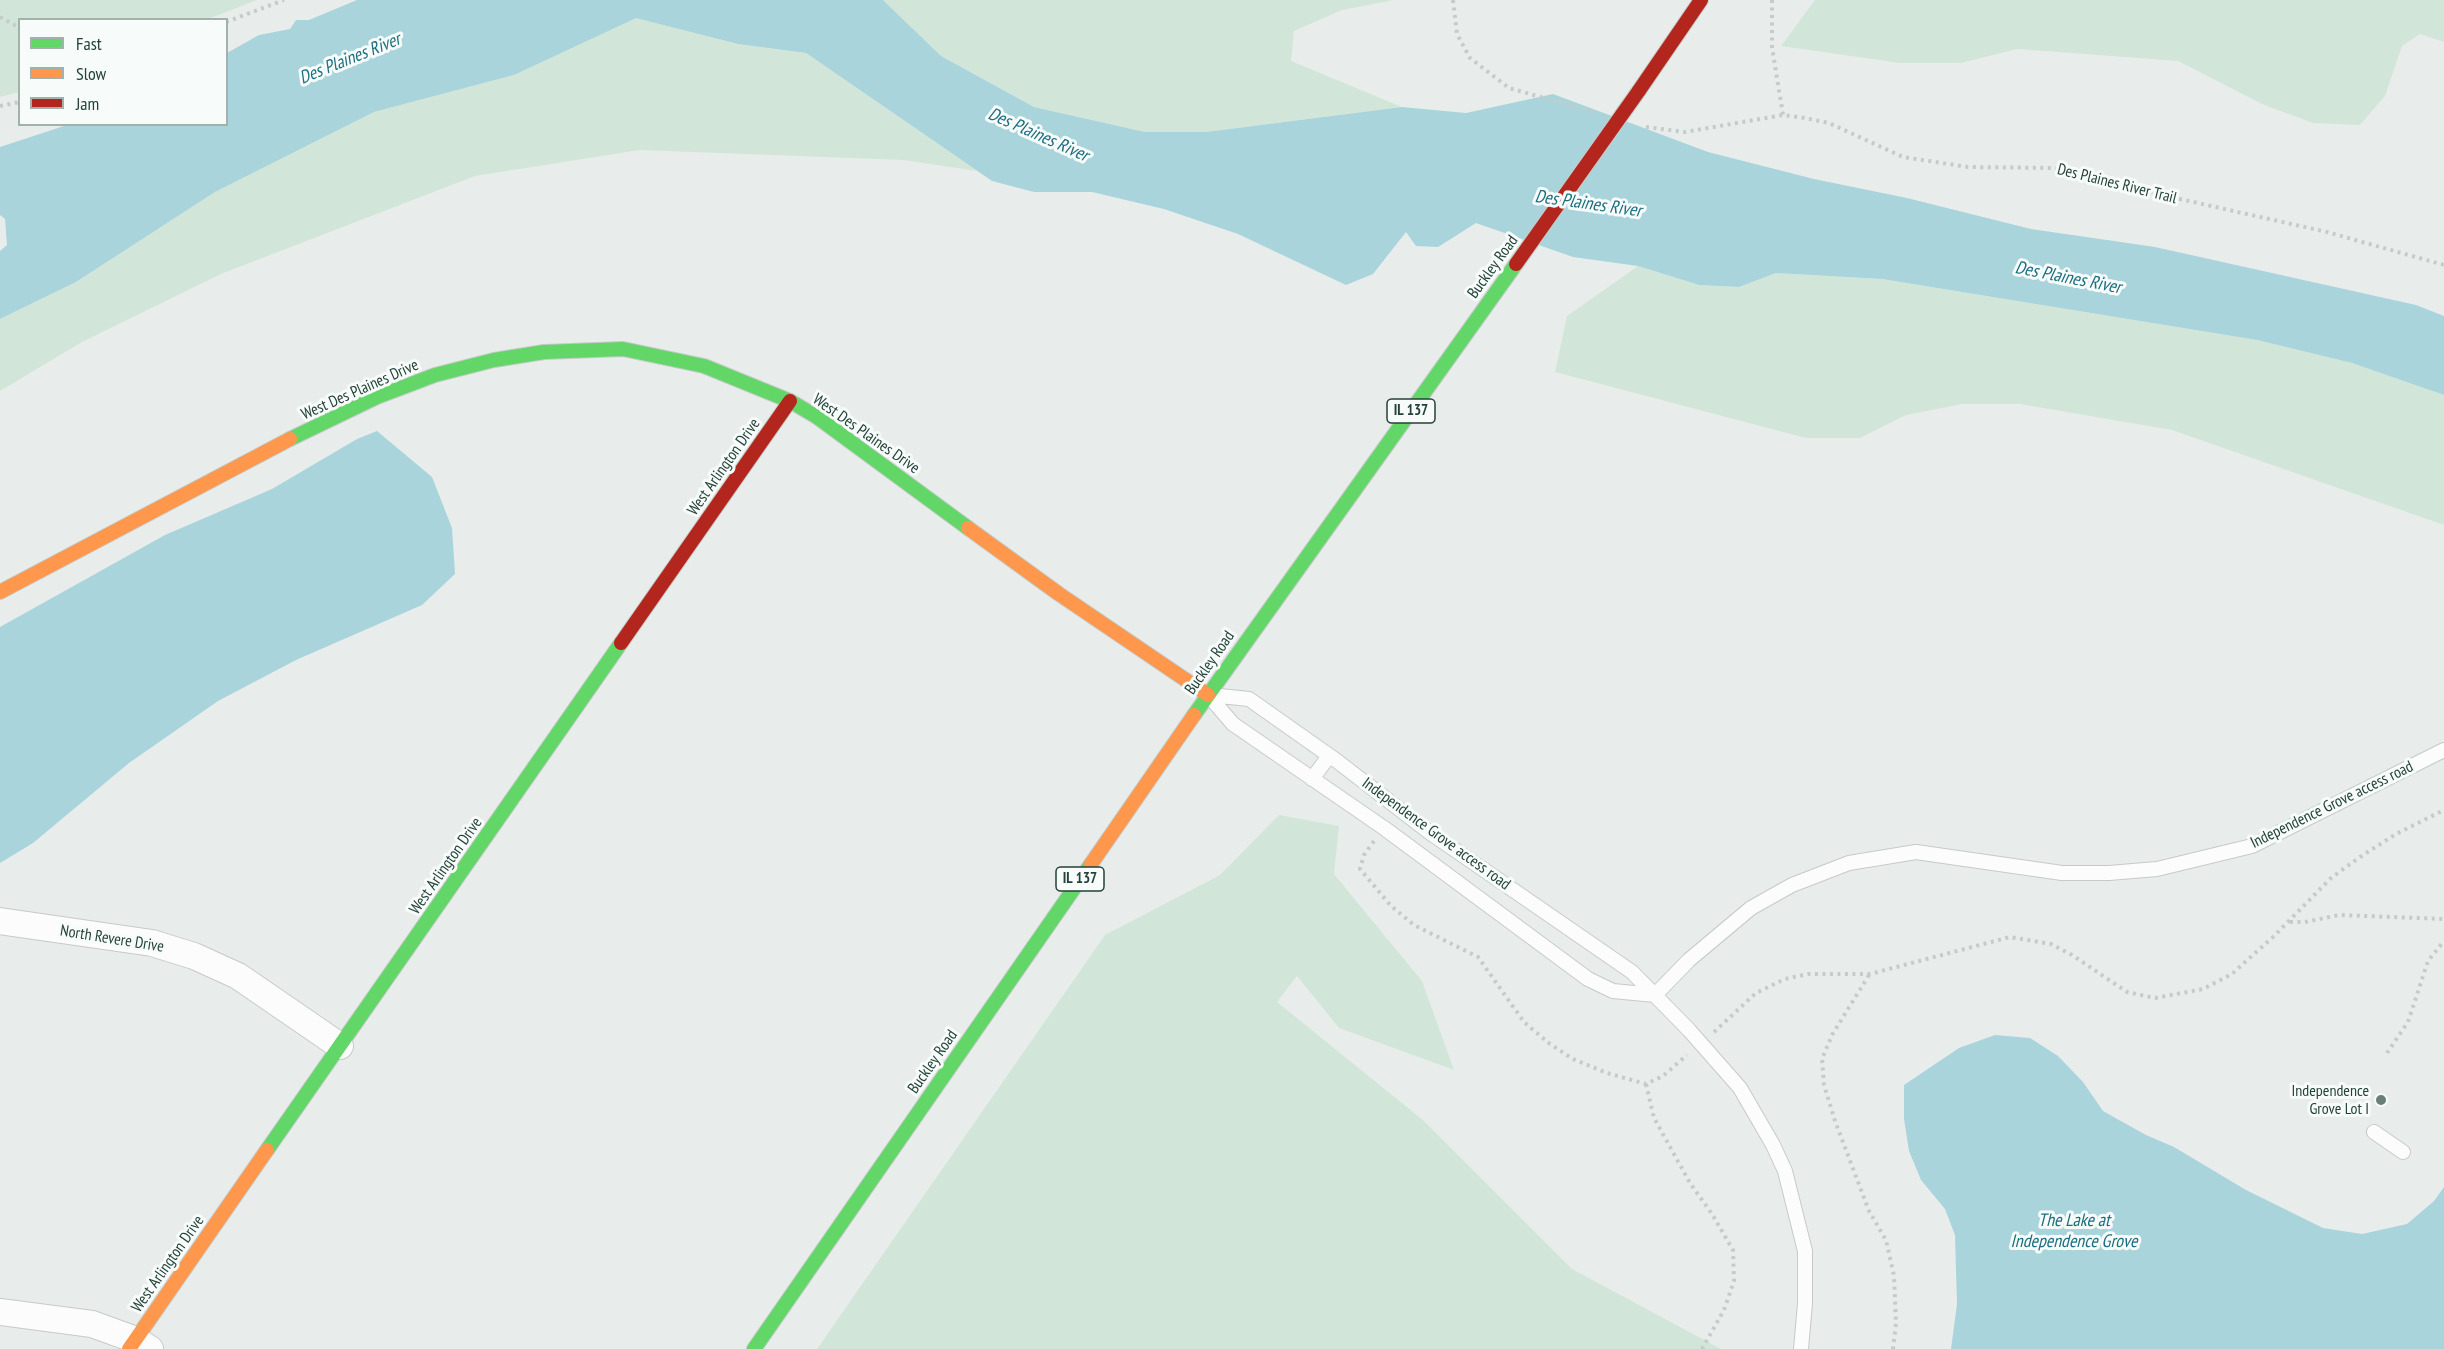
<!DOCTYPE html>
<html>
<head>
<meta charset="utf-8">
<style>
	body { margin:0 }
	#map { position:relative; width:2444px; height:1349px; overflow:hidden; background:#e8edeb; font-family:"PT Sans Narrow",sans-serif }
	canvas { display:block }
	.legend { position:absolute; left:18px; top:18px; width:210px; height:108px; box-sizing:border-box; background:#f7fbf9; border:2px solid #a3b1ad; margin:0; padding:8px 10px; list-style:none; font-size:18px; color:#24423a }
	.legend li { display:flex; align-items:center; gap:12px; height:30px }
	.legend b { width:30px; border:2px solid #a3b1ad }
</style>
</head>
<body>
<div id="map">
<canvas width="2444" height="1349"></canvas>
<ul class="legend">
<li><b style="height:8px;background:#63d668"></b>Fast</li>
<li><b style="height:8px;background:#ff974d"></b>Slow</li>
<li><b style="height:8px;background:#b3261e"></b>Jam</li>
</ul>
</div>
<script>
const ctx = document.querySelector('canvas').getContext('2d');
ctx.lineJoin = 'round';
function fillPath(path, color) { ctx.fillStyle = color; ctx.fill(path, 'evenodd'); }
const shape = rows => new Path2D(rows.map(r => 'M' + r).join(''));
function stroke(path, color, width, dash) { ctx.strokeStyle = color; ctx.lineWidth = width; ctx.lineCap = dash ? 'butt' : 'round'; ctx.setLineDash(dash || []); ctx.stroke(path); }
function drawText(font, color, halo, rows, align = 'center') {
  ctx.font = font + ' "PT Sans Narrow",sans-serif'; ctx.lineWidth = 6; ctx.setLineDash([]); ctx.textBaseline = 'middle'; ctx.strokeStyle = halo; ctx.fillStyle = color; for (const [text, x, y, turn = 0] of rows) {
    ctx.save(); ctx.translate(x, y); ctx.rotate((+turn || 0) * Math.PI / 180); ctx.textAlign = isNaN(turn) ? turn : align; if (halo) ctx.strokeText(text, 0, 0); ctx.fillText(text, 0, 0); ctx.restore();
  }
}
const green = shape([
	[0,0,257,0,208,19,20,20,19,92,0,97],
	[883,0,1394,0,1342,10,1294,31,1291,61,1402,107,1206,132,1145,132,1034,107,941,56],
	[1815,0,2444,0,2444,42,2420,34,2402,46,2385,96,2360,125,2313,123,2264,105,2178,61,2017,49,1961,63,1900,63,1781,46],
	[636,17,738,44,806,53,977,171,903,160,640,150,475,176,221,274,82,342,0,391,0,319,76,282,215,192,374,112,514,75],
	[1638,266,1699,285,1739,287,1776,273,1882,279,2257,340,2352,363,2444,395,2444,525,2172,430,2020,404,1962,404,1906,415,1860,438,1806,438,1555,372,1567,316],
	[1279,815,1339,826,1334,874,1422,981,1454,1070,1339,1028,1297,976,1277,1002,1423,1120,1572,1269,1721,1349,817,1349,1105,935,1220,875]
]);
const water = shape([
	[357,0,883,0,941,56,1034,107,1145,132,1206,132,1402,107,1466,113,1553,94,1708,152,1814,179,1907,198,2031,229,2155,247,2416,305,2444,316,2444,395,2352,363,2257,340,1882,279,1776,273,1739,287,1699,285,1638,266,1573,257,1476,223,1438,247,1416,246,1406,232,1373,274,1346,285,1238,234,1164,209,1092,192,1034,192,992,181,806,53,738,44,636,18,514,75,374,112,215,192,76,282,0,319,0,251,7,245,5,219,0,215,0,147,67,125,226,124,227,53,259,35,290,29,296,20,309,20],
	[377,431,432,477,452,528,455,574,422,605,296,660,218,701,129,763,33,843,0,863,0,627,165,535,272,489,357,439],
	[1995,1035,2030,1038,2058,1056,2083,1082,2103,1111,2146,1135,2174,1147,2246,1190,2323,1228,2362,1234,2407,1224,2434,1201,2444,1187,2444,1349,1951,1349,1957,1304,1955,1235,1945,1209,1921,1180,1909,1151,1904,1119,1904,1085,1959,1048]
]);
const path = shape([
	[1453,0,1457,34,1470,58,1509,88,1593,112],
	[1772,0,1772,47,1783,115],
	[0,17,20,28],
	[226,22,284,0],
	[0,106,20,102],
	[1646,127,1685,132,1783,115,1805,118,1829,123,1903,157,1968,167,2054,168,2180,199,2327,232,2444,265],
	[1374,841,1364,855,1360,869,1391,906,1414,925,1478,957,1524,1022,1550,1044,1573,1059,1607,1073,1646,1084,1663,1076,1687,1055],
	[2290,922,2305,922,2339,915,2444,919],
	[1869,975,1832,1035,1822,1059,1824,1085,1835,1121,1869,1211,1886,1240,1894,1276,1896,1323,1893,1349],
	[1714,1032,1756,993,1785,979,1808,974,1870,974,2010,937,2051,944,2072,955,2127,992,2155,998,2203,989,2232,974,2274,936,2331,878,2360,857,2396,834,2444,810],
	[2387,1053,2408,1022,2428,961,2444,941],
	[1646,1084,1654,1118,1690,1183,1712,1214,1733,1250,1734,1281,1724,1310,1702,1349]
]);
const lane = shape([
	[1208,695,1233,724,1384,828,1588,979,1613,991,1655,995],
	[1210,695,1249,699,1337,761,1429,832,1632,972,1689,1030,1740,1088,1773,1145,1785,1171,1805,1251,1805,1303,1801,1349],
	[1312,779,1329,756],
	[1655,995,1689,960,1751,908,1792,885,1849,863,1916,852,2062,873,2109,873,2157,869,2252,846,2444,750],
	[2374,1132,2403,1152]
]);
const street = shape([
	[0,921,152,943,194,956,238,976,340,1046],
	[0,1312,92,1324,136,1340,150,1349]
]);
const fast = shape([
	[290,439,377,397,435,375,494,360,544,352,623,349,704,366,790,401,817,417,968,528],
	[1194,715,1516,264],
	[267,1150,621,643],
	[754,1349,1091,864]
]);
const slow = shape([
	[968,528,1059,594,1208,695],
	[0,592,290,439],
	[1091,864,1194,715],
	[129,1349,267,1150]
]);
const jam = shape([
	[1638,92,1701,0],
	[621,643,790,401]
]);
const jamBridge = shape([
	[1516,264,1638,92]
]);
const markers = [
	[2381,1100,6,"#697e78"]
];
const shields = [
	[1411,411,48],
	[1080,879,48]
];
const shieldNames = [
	["IL 137",1411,411],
	["IL 137",1080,879]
];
const streetNames = [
	["Des Plaines River Trail",2117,184,14],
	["Buckley Road",1493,267,-54],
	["West Des Plaines Drive",360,390,-24],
	["West Des Plaines Drive",866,434,35],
	["West Arlington Drive",724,467,-55],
	["Buckley Road",1210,663,-55],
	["Independence Grove access road",2332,805,-26],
	["Independence Grove access road",1436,834,36],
	["West Arlington Drive",446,866,-55],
	["North Revere Drive",112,939,9],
	["Buckley Road",933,1062,-55],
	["West Arlington Drive",168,1264,-55]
];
const poiNames = [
	["Independence",2369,1091],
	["Grove Lot I",2369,1109]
];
const waterNames = [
	["Des Plaines River",350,59,-22],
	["Des Plaines River",1038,135,24],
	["Des Plaines River",1588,204,8],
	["Des Plaines River",2068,278,11],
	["The Lake at",2074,1221],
	["Independence Grove",2074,1242]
];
fillPath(green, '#d1e6d8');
fillPath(water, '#a9d4db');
stroke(lane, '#c5cac8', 16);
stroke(street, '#c5cac8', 28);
stroke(fast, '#c3cbc8', 16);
stroke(slow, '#c3cbc8', 16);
stroke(jam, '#c3cbc8', 16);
stroke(path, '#c3ccca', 4, [3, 4.5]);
stroke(lane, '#fcfcfc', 14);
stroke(street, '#fcfcfc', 26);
stroke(fast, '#63d668', 14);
stroke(slow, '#ff974d', 14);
stroke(jam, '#b3261e', 14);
stroke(jamBridge, '#c3ccc9', 16, []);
stroke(jamBridge, '#b3261e', 14);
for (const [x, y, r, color] of markers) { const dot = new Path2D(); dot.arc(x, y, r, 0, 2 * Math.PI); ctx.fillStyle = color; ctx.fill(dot); stroke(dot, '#f7fbf9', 2); }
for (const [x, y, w] of shields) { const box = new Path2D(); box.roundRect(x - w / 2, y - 12, w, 24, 4.5); ctx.fillStyle = '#f7fbf9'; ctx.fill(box); stroke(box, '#24423a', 1.5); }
drawText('bold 15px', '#24423a', null, shieldNames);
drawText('16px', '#24423a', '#f7fbf9', streetNames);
drawText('16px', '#24423a', '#f7fbf9', poiNames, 'right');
drawText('italic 18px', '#1c6f80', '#f7fbf9', waterNames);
</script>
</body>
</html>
